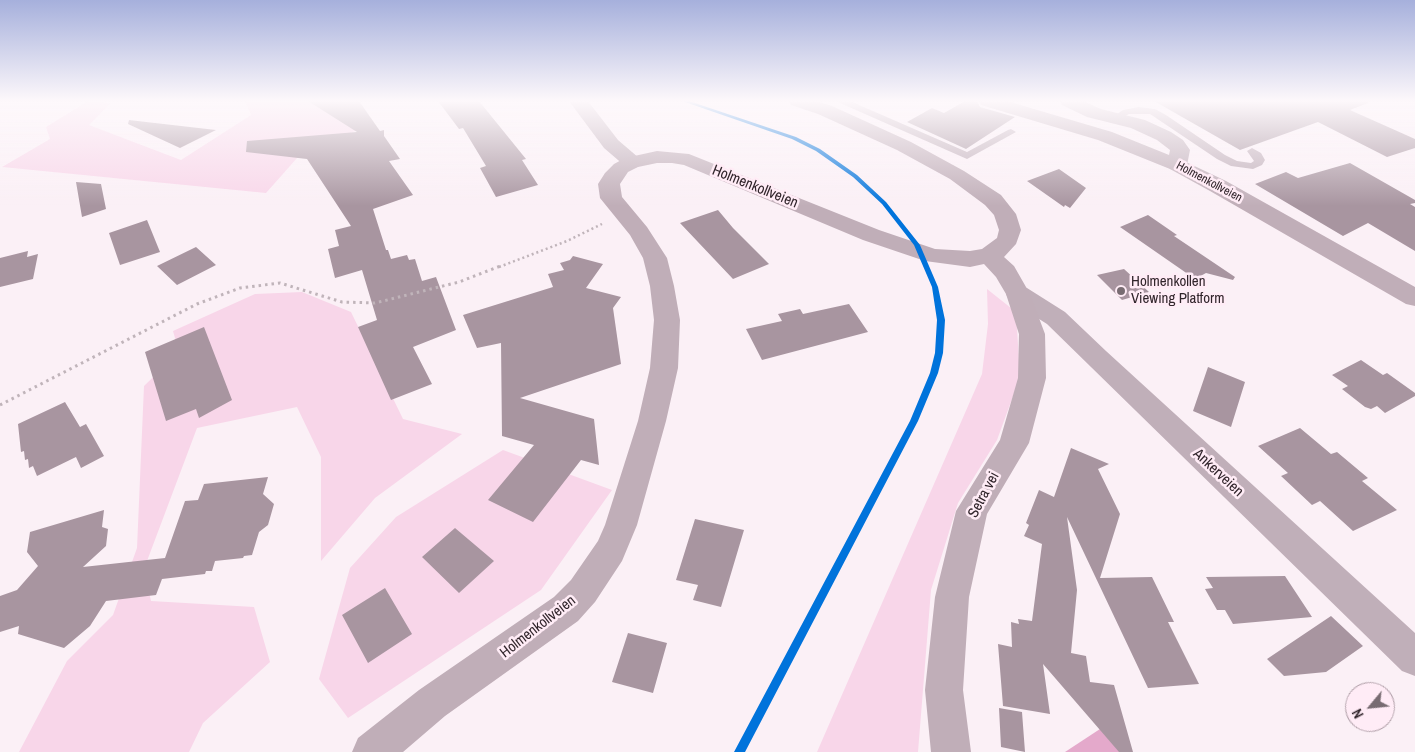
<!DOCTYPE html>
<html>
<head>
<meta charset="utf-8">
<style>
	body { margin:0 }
	#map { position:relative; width:1415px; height:752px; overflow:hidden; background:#fbf0f6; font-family:"Archivo Narrow",sans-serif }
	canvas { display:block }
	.north { position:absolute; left:1345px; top:682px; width:50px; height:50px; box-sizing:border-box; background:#ffecf6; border:1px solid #ad9ca5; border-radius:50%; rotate:242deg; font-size:14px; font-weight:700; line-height:20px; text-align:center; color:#31252b }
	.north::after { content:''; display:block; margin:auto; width:18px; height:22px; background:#786c72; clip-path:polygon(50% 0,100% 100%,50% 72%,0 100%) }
</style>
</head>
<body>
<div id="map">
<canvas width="1415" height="752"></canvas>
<div class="north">N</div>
</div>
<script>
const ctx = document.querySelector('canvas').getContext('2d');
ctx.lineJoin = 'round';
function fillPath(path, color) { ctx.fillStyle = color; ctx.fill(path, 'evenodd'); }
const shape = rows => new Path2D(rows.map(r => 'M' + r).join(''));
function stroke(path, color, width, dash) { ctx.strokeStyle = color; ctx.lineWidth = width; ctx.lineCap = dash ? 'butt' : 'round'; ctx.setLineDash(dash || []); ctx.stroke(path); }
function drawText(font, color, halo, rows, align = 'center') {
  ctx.font = font + ' "Archivo Narrow",sans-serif'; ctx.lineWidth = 5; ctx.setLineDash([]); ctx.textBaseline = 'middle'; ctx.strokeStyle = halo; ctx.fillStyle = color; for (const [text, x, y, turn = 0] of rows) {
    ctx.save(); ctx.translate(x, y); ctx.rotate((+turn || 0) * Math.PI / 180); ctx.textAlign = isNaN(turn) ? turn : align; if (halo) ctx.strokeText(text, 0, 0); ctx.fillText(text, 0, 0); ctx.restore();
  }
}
const green = shape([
	[88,101,99,101,110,104,89,125,181,160,251,115,245,101,340,101,364,127,298,157,266,193,2,167,50,139,46,127],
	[987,289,1016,312,1020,377,997,440,958,503,931,590,918,752,817,752,982,374,988,324],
	[302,292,351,312,403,419,462,434,375,498,321,561,321,457,297,407,197,428,144,569,151,601,254,607,270,662,203,723,189,752,19,752,67,661,113,615,137,548,144,386,179,352,173,331,255,294],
	[503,450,612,490,541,590,348,718,319,679,350,568,396,517]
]);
const water = shape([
	[1100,729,1120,752,1065,752]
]);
const building = shape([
	[308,101,359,101,380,131,384,130,384,136,400,159,389,161,413,195,373,209,386,250,388,250,391,259,407,255,409,260,415,259,422,281,436,277,456,330,413,347,432,384,391,400,358,327,377,320,362,270,335,278,328,249,339,246,335,230,351,226,307,159,246,152,247,141,357,132],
	[438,101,479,101,526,159,522,160,538,185,496,197,480,168,486,166,463,128,459,129],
	[965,101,977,101,980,107,1015,117,966,149,907,122,932,108,944,113],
	[1154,101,1368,101,1368,103,1350,110,1415,139,1415,148,1387,157,1318,122,1240,150],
	[129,120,216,130,180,148,128,124],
	[1350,163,1415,200,1415,203,1410,204,1415,207,1415,251,1368,223,1343,236,1255,184,1286,172,1298,178],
	[1059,169,1086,188,1070,208,1065,205,1064,207,1027,181],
	[76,182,101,184,106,209,82,217],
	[718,210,733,228,769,264,733,279,680,223],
	[1148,215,1177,235,1174,236,1235,277,1233,280,1206,273,1195,279,1120,227],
	[147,220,160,252,120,265,109,233],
	[196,247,216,265,177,285,157,266],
	[28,251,27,257,38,254,33,279,0,287,0,258],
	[573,256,603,264,586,288,621,297,613,308,621,364,520,398,594,419,599,465,581,460,533,522,488,500,534,445,502,436,501,343,477,348,463,315,553,287,548,274,564,270,560,263,570,260],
	[1124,269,1149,292,1122,300,1097,275],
	[849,304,868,332,762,360,746,329,782,321,778,314,800,309,803,314],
	[204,327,232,400,199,418,196,409,166,421,145,352],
	[1361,360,1383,375,1387,373,1415,393,1415,396,1385,413,1377,406,1371,409,1365,407,1342,389,1348,386,1332,375],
	[1208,367,1245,382,1231,427,1193,411],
	[65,402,80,427,86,424,104,456,81,468,76,457,37,476,33,466,29,468,28,459,25,460,24,451,21,452,18,424],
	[1300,428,1331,454,1337,452,1368,478,1362,481,1397,510,1353,531,1320,501,1312,505,1281,476,1288,473,1258,446],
	[1071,448,1109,464,1098,469,1120,514,1100,578,1152,577,1174,622,1168,622,1199,684,1148,688,1067,517,1077,590,1071,653,1086,656,1090,682,1114,685,1133,752,1119,752,1043,664,1050,714,1003,706,998,644,1012,647,1011,622,1019,624,1018,619,1032,621,1042,544,1024,536,1029,525,1026,523,1039,490,1054,497],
	[268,477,263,494,274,504,268,525,259,532,252,555,244,556,243,558,215,561,212,571,206,571,205,574,162,579,156,595,106,601,90,626,64,648,18,634,19,626,0,632,0,596,17,590,38,566,27,552,30,532,104,510,102,527,108,529,106,546,83,567,165,558,185,501,198,500,204,484],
	[695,519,744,530,721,607,693,600,698,585,676,580],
	[455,528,494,561,459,593,422,557],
	[1285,576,1312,617,1233,624,1225,610,1217,610,1205,589,1213,588,1206,577],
	[385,588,412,634,368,663,342,615],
	[1331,616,1363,646,1326,672,1284,676,1267,659],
	[628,633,667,643,653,693,612,682],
	[999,708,1022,712,1025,752,1001,747]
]);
const pathFar1 = shape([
	[499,267,567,241,602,224]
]);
const path = shape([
	[0,405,197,304,240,288,280,283,342,302,375,303,459,282,503,265]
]);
const lane = shape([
	[839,101,850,101,967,152,1008,130,1011,129,1016,132,967,159,840,103,839,101],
	[1139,107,1155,109,1166,115,1225,155,1237,161,1251,163,1254,161,1247,151,1252,148,1261,153,1265,160,1262,165,1253,169,1231,166,1217,159,1150,114,1129,114,1116,121,1111,118,1123,110,1139,107]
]);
const street = shape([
	[569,101,588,101,618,140,639,158,642,162,639,166,632,168,625,166,604,148,569,101],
	[1060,101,1083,101,1101,109,1145,120,1171,132,1183,140,1190,150,1187,165,1184,169,1177,171,1170,169,1167,165,1170,150,1157,140,1131,128,1087,117,1062,105,1060,101],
	[1018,286,1027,288,1065,312,1106,351,1415,633,1415,676,1402,671,1047,324,1009,300,1006,294,1009,288,1018,286]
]);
const secondary = shape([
	[789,101,816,101,832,106,911,142,964,171,1001,195,1016,214,1021,230,1016,244,1004,257,1014,266,1030,294,1045,334,1046,378,1029,443,987,514,969,597,963,690,971,752,931,752,925,690,935,597,956,511,1000,440,1018,378,1019,334,1006,294,996,277,984,264,970,267,925,261,863,240,684,165,672,163,657,163,638,167,628,172,620,184,622,197,647,227,667,258,674,286,680,320,678,368,666,421,637,525,622,561,595,602,578,621,445,716,403,752,352,752,358,738,419,690,554,597,571,580,598,541,605,525,638,421,650,368,654,320,650,286,643,258,630,235,600,198,598,184,605,173,614,164,625,158,657,151,689,154,879,230,935,249,970,251,982,249,997,238,999,230,994,215,985,205,950,179,897,150,818,114,791,105,789,101],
	[979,101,1007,101,1112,132,1184,161,1226,181,1415,287,1415,306,1406,304,1210,191,1170,169,1098,140,981,105,979,101]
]);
const metro1 = shape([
	[682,101,689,101,796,137,820,149,857,175,886,202,920,245,938,287,945,320,943,353,938,373,918,421,745,752,734,752,910,421,930,373,935,353,937,320,932,287,914,245,882,204,853,177,816,151,792,139,682,101]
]);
const markers = [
	[1121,291,5,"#786c72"]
];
const farStreetnames = [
	["Holmenkollveien",1209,182,28]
];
const streetNames = [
	["Holmenkollveien",755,187,22],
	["Ankerveien",1218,473,43],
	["Setra vei",984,495,-62],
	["Holmenkollveien",538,627,-38]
];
const poiNames = [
	["Holmenkollen",1131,282],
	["Viewing Platform",1131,299]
];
fillPath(green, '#f8d6e9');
fillPath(water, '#e4a9cb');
fillPath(building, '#a895a0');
stroke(pathFar1, '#c0b4ba', 2.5, [2, 3]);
stroke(path, '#c0b4ba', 3, [2.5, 4]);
fillPath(lane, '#c0afb9');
fillPath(street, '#c0afb9');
fillPath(secondary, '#c0aeb8');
fillPath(metro1, '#0073db');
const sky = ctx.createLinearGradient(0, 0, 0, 206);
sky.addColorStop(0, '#a6b0dc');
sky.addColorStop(0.49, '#fdf8fb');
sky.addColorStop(1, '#fdf8fb00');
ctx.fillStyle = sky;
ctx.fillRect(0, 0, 1415, 206);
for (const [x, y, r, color] of markers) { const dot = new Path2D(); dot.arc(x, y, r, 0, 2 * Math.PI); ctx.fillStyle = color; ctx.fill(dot); stroke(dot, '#ffecf6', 2); }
drawText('12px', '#31252b', '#ffecf6', farStreetnames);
drawText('15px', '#31252b', '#ffecf6', streetNames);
drawText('15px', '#31252b', '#ffecf6', poiNames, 'left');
</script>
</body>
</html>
